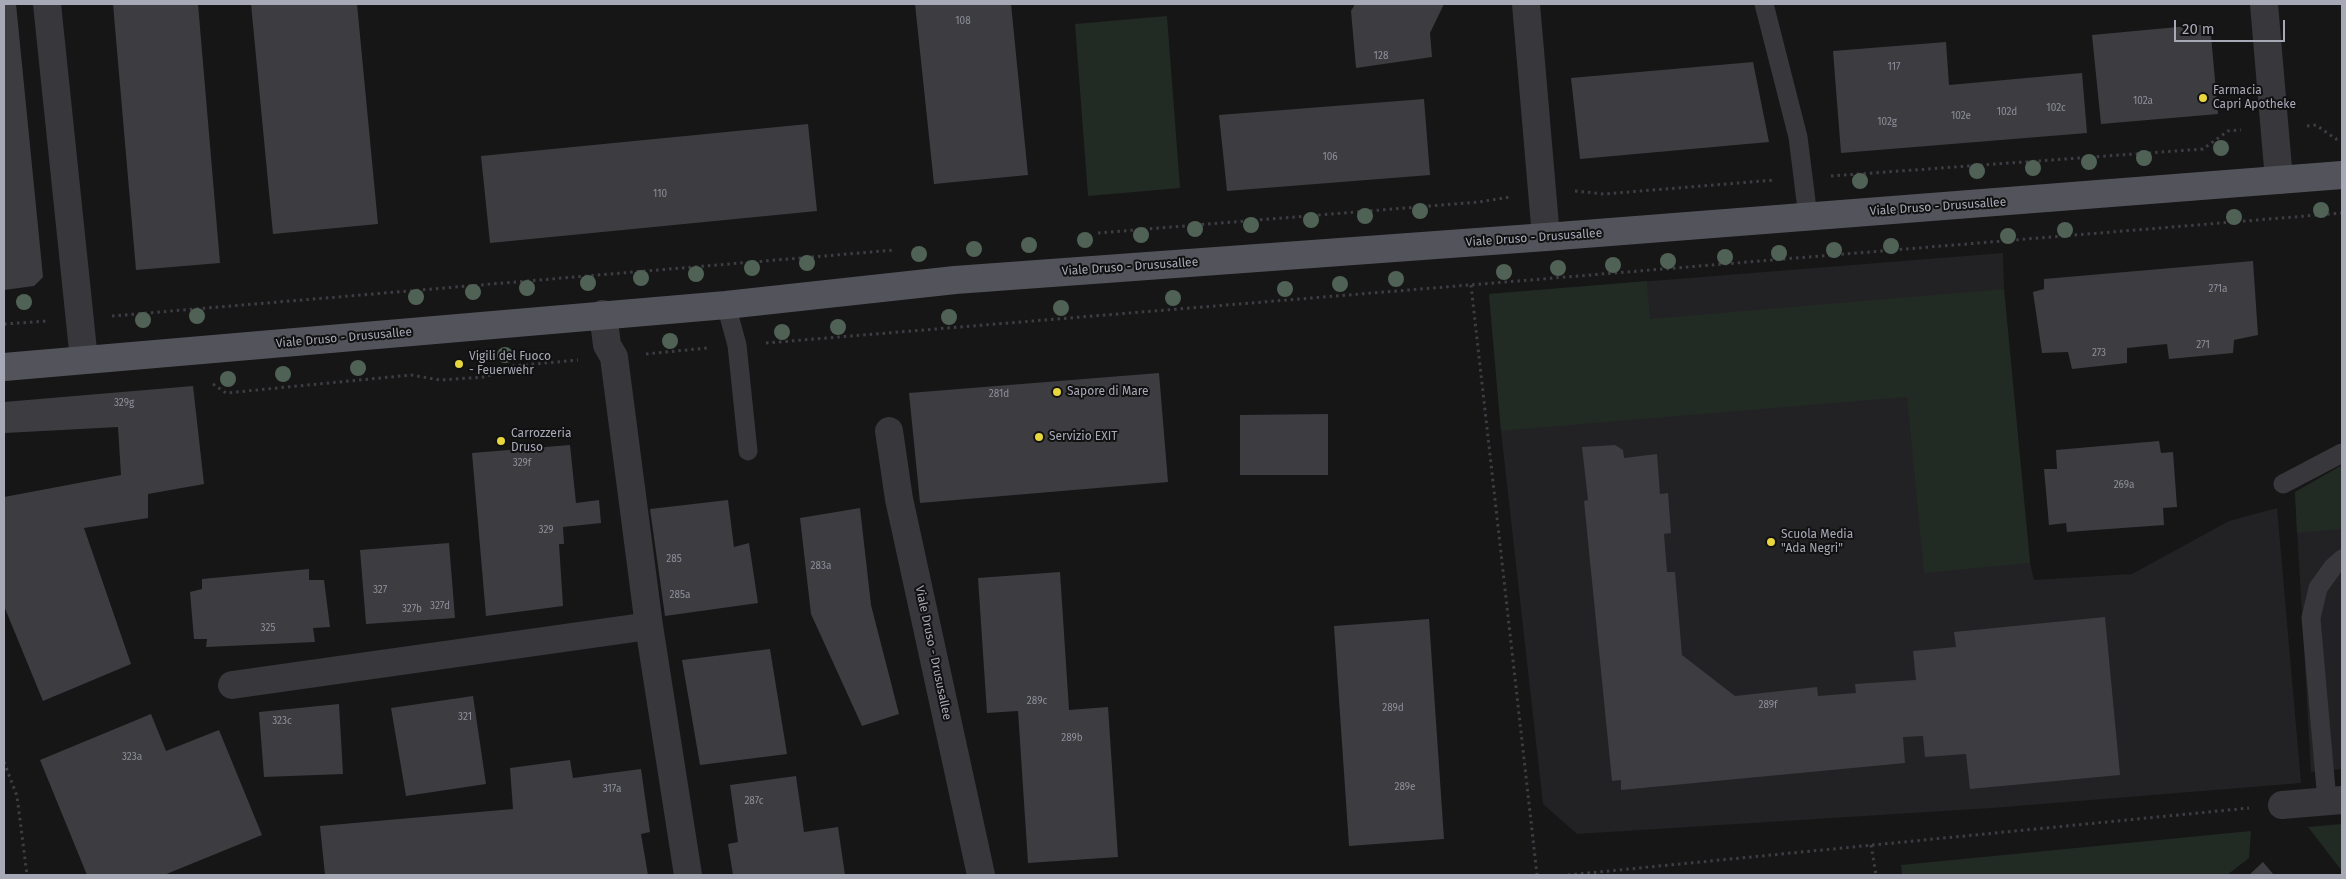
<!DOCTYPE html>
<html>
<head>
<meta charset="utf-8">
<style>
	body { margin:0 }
	#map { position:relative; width:2346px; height:879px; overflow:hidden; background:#161617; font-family:"Fira Sans",sans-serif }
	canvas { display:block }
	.frame { position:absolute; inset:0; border:5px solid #a8a9b7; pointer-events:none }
	.scale { position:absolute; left:2174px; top:20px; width:111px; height:22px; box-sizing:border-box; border:2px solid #a8a9b7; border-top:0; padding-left:6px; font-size:15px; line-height:18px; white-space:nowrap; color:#a8a9b7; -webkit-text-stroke:4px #111112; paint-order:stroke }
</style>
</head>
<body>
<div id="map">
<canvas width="2346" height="879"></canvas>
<div class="frame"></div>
<div class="scale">20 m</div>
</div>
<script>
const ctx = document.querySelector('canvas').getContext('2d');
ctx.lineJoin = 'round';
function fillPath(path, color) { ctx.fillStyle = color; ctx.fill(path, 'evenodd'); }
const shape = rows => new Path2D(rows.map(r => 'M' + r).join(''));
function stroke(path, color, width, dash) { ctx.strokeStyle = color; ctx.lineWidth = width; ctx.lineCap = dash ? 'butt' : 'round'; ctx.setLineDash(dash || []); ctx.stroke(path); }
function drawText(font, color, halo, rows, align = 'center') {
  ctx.font = font + ' "Fira Sans",sans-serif'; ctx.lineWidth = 4; ctx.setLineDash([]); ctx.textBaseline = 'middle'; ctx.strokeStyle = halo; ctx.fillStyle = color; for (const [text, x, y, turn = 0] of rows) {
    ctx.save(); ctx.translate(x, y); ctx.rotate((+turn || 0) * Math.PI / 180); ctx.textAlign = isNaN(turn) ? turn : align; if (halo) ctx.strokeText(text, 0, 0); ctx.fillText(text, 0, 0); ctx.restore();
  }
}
const built = shape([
	[2003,253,2004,289,2030,563,2034,580,2132,574,2229,521,2277,508,2301,783,1992,808,1577,834,1543,804,1501,431,1489,294],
	[2342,466,2342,769,2311,772,2295,492]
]);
const green = shape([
	[1167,16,1180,188,1088,196,1075,24],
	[1647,281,1650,319,2004,289,2030,563,1924,573,1907,397,1501,431,1489,294],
	[2342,465,2342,529,2297,533,2295,492],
	[2342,824,2342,871,2308,827],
	[2251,831,2249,858,2227,875,1902,875,1901,865]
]);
const building = shape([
	[4,4,16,4,43,277,34,286,4,290],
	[113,4,198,4,220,263,136,270],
	[251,4,357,4,378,224,273,234],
	[915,4,1011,4,1028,175,934,184],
	[1355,4,1444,4,1430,33,1432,57,1356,68,1351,11],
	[2210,24,2218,114,2101,124,2092,35],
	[1946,42,1949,85,2082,73,2087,133,1841,153,1833,51],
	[1753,62,1769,142,1580,159,1571,78],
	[1424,99,1430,175,1227,191,1219,115],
	[808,124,817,211,490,243,481,156],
	[2253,261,2258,335,2234,340,2233,353,2169,359,2167,344,2127,348,2127,363,2072,369,2068,352,2042,353,2033,292,2044,289,2044,279],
	[1159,373,1168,482,920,503,909,393],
	[193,386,204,484,148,494,148,518,84,528,131,664,43,701,4,606,4,497,121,475,118,427,5,433,4,402],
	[1328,414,1328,475,1240,475,1240,415],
	[2159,441,2161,453,2173,452,2177,507,2163,508,2164,525,2067,532,2066,523,2049,525,2044,469,2057,469,2056,450],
	[570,445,576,503,599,500,601,523,563,527,564,544,559,544,563,606,486,616,472,453],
	[1615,445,1623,450,1624,458,1657,454,1660,494,1668,493,1671,533,1664,534,1667,572,1675,572,1682,655,1735,696,1817,687,1818,696,1856,693,1855,684,1916,680,1913,651,1956,647,1954,632,2105,617,2120,775,1970,789,1966,754,1925,757,1923,736,1903,737,1905,763,1621,790,1621,780,1612,781,1584,501,1588,500,1582,447],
	[728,500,734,547,749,543,758,603,665,616,650,509],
	[860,508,871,605,899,714,862,726,811,614,800,518],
	[449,543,455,618,366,624,360,550],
	[309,569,309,580,324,580,330,627,313,628,315,642,206,647,207,639,194,639,190,592,202,589,202,579],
	[1060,572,1069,710,1108,707,1118,857,1028,863,1018,711,987,713,978,578],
	[1429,619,1444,839,1349,846,1334,626],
	[770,649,787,754,700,765,682,660],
	[473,696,486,784,406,796,391,708],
	[339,704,343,774,264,777,259,712],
	[151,714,166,751,219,730,262,835,164,875,87,875,40,760],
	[570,760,573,778,641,769,650,832,641,834,648,875,325,875,320,826,513,809,510,768],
	[796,776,804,832,838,827,845,875,733,875,728,844,738,842,730,785],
	[2263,862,2274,875,2249,875]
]);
const path = shape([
	[2307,126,2316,125,2336,139,2342,138],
	[1831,176,2203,149,2228,131,2241,130],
	[1575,191,1604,194,1775,180],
	[1098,233,1479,202,1510,197],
	[1471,285,1537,875],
	[112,316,895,250],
	[4,324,48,321],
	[766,343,2342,213],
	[646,354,707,348],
	[213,384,226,393,411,375,440,380,485,377,513,366,578,360],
	[4,762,17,796,27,875],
	[1871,845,1876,875],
	[1568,875,2249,808]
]);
const service = shape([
	[1764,4,1798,137,1808,217],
	[726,305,737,345,748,451],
	[2283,484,2342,453],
	[2327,801,2311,618,2318,588,2333,567,2342,559]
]);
const minor = shape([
	[47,4,84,360],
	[1526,4,1546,237],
	[2264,4,2279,180],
	[603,314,607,345,614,357,649,626,688,875],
	[889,431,899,499,981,875],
	[232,685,649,626],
	[2282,805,2342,800]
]);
const primary = shape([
	[4,367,726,305,955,280,1546,237,2342,175]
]);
const trees = [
	[2221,148],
	[2144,158],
	[2089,162],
	[2033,168],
	[1977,171],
	[1860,181],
	[2321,210],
	[1420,211],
	[1365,216],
	[2234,217],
	[1311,220],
	[1251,225],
	[1195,229],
	[2065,230],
	[1141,235],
	[2008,236],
	[1085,240],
	[1029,245],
	[1891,246],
	[974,249],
	[1834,250],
	[1779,253],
	[919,254],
	[1725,257],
	[1668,261],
	[807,263],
	[1613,265],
	[752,268],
	[1558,268],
	[1504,272],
	[696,274],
	[641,278],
	[1396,279],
	[588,283],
	[1340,284],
	[527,288],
	[1285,289],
	[473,292],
	[416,297],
	[1173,298],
	[24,302],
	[1061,308],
	[197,316],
	[949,317],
	[143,320],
	[838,327],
	[782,332],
	[670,341],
	[505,355],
	[358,368],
	[283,374],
	[228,379]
];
const markers = [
	[2203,98,5,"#e7d63e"],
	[459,364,5,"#e7d63e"],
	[1057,392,5,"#e7d63e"],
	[1039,437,5,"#e7d63e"],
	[501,441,5,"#e7d63e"],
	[1771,542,5,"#e7d63e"]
];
const numberNames = [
	["108",963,21],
	["128",1381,56],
	["117",1894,67],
	["102a",2143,101],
	["102c",2056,108],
	["102d",2007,112],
	["102e",1961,116],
	["102g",1887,122],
	["106",1330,157],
	["110",660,194],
	["271a",2218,289],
	["271",2203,345],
	["273",2099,353],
	["281d",999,394],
	["329g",124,403],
	["329f",522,463],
	["269a",2124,485],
	["329",546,530],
	["285",674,559],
	["283a",821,566],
	["327",380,590],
	["285a",680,595],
	["327d",440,606],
	["327b",412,609],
	["325",268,628],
	["289c",1037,701],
	["289f",1768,705],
	["289d",1393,708],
	["321",465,717],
	["323c",282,721],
	["289b",1072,738],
	["323a",132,757],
	["289e",1405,787],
	["317a",612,789],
	["287c",754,801]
];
const poiNames = [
	["Farmacia",2213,91],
	["Capri Apotheke",2213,105],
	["Vigili del Fuoco",469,357],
	["- Feuerwehr",469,371],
	["Sapore di Mare",1067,392],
	["Carrozzeria",511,434],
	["Druso",511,448],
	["Servizio EXIT",1049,437],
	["Scuola Media",1781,535],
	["\"Ada Negri\"",1781,549]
];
const streetNames = [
	["Viale Druso - Drususallee",1938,207,-4],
	["Viale Druso - Drususallee",1534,238,-4],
	["Viale Druso - Drususallee",1130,267,-4],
	["Viale Druso - Drususallee",344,338,-5],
	["Viale Druso - Drususallee",933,653,78]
];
fillPath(built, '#222224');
fillPath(green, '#222a24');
fillPath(building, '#3d3d41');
stroke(path, '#3d3d43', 3, [2.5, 4]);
stroke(service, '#37373c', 19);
stroke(minor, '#37373c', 28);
stroke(primary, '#53535b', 28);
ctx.fillStyle = '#506256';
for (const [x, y] of trees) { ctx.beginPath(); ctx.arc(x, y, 8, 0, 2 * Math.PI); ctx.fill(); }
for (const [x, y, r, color] of markers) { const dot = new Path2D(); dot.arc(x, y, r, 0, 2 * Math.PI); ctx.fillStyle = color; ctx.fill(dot); stroke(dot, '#111112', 2); }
drawText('10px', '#8d8e9a', null, numberNames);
drawText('12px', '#a8a9b7', '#111112', poiNames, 'left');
drawText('12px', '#a8a9b7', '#111112', streetNames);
</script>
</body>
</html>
